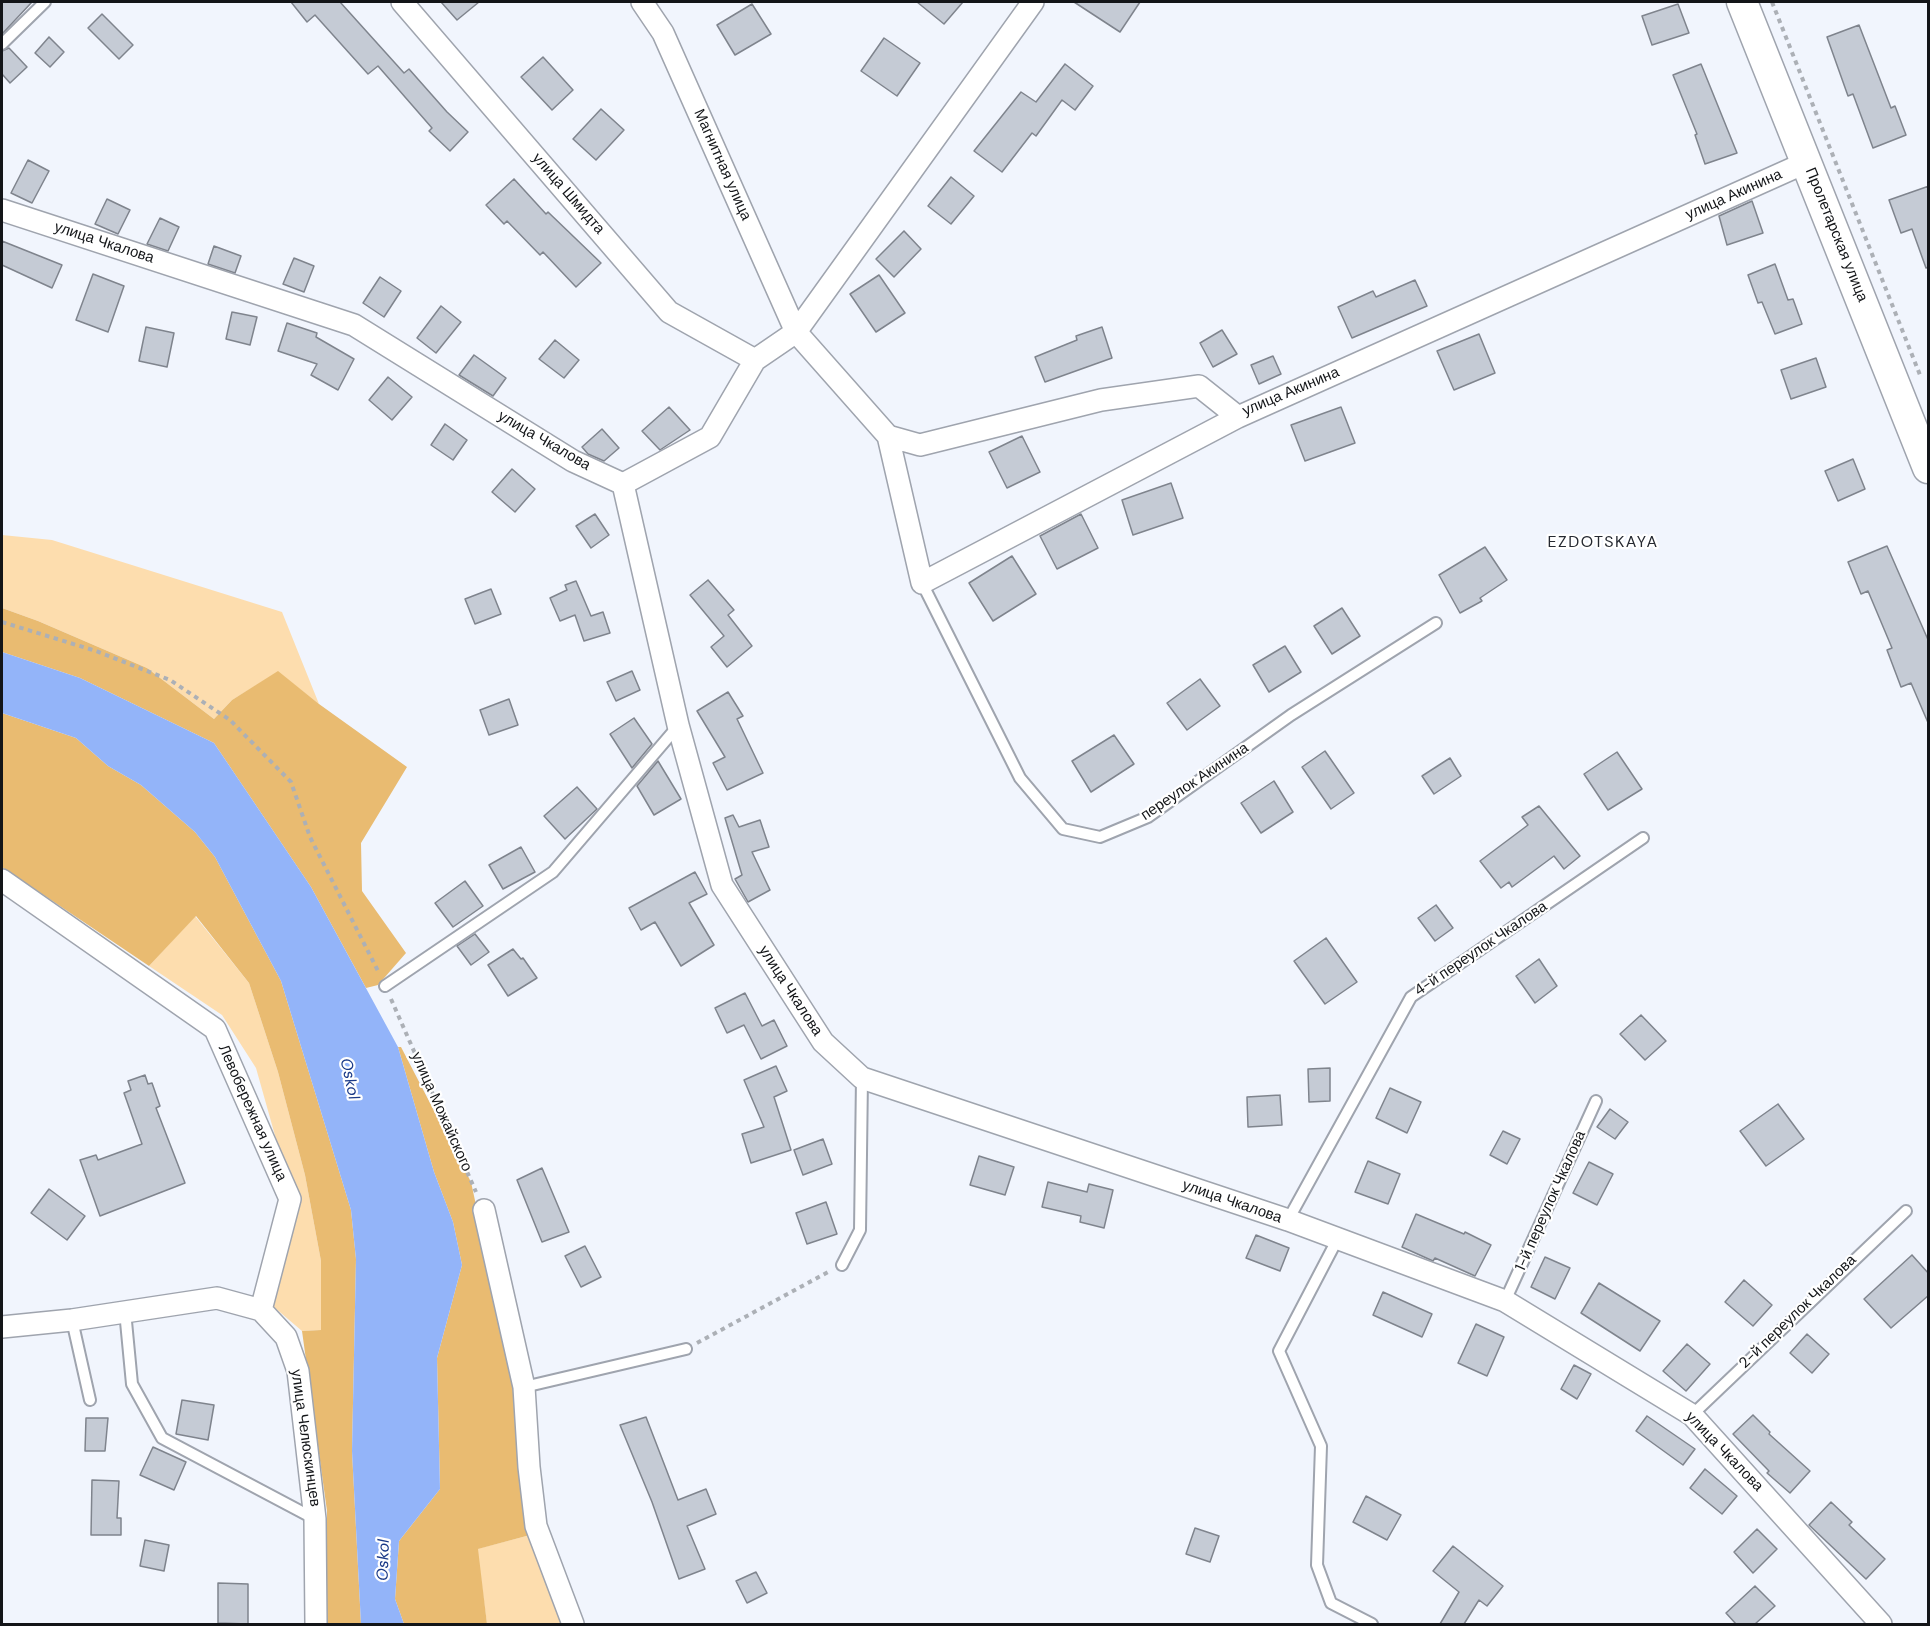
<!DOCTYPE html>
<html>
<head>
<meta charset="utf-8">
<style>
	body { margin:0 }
	#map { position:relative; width:1930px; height:1626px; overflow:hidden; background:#f1f5fd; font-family:"DM Sans",sans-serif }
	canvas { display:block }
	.frame { position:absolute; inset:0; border:3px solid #131518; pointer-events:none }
</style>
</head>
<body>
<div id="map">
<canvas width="1930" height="1626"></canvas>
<div class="frame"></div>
</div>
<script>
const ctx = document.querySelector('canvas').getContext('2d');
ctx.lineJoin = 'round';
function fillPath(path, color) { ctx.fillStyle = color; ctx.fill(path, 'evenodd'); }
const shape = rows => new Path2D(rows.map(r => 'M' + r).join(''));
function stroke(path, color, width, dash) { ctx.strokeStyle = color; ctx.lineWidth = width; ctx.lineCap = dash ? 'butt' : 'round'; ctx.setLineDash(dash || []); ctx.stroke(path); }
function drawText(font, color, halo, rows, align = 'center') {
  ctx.font = font + ' "DM Sans",sans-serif'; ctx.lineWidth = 4.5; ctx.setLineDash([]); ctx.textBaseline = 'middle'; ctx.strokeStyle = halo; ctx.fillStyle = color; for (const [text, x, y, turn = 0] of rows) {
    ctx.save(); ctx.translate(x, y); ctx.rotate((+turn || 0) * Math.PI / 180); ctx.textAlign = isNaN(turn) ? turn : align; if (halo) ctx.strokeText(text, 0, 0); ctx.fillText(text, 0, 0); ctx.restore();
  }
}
const green = shape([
	[2,535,52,540,282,612,319,704,278,672,232,700,214,719,147,668,38,621,2,608],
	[195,916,249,983,278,1072,305,1175,321,1261,321,1330,302,1331,268,1302,294,1203,256,1068,222,1015,149,966],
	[530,1535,566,1624,487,1624,477,1549]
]);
const forest = shape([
	[2,608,38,621,147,668,214,719,232,700,278,671,319,704,407,767,361,843,362,891,406,953,378,985,366,988,311,887,214,743,80,678,2,652],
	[2,713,76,738,108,766,141,785,195,832,215,857,281,981,351,1210,356,1259,352,1451,361,1624,327,1624,327,1511,302,1331,321,1330,321,1261,305,1175,278,1072,249,983,196,916,149,966,2,867],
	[398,1047,401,1047,471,1182,514,1381,530,1535,478,1549,487,1624,404,1624,395,1599,399,1541,440,1489,437,1358,462,1265,453,1222,434,1172]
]);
const water = shape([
	[2,652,80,678,214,743,311,887,398,1047,434,1172,453,1222,462,1265,437,1358,440,1489,399,1541,395,1599,404,1624,361,1624,352,1451,356,1259,351,1210,281,981,215,857,195,832,141,785,108,766,76,738,2,713]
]);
const building = shape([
	[2,2,32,2,2,34,2,2],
	[291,2,340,2,404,73,409,69,447,112,468,132,450,151,429,131,432,128,378,66,368,74,315,15,307,22,291,2],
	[441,2,479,2,457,20,441,2],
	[917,2,963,2,944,24,917,2],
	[1074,2,1140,2,1120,32,1074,2],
	[752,4,771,34,735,55,717,25,752,4],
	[1678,4,1689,33,1652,45,1642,16,1678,4],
	[102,14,133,45,119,59,88,28,102,14],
	[1859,25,1891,108,1895,106,1906,135,1873,148,1853,94,1848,96,1827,37,1859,25],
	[49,37,64,52,50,67,35,53,49,37],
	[884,38,920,63,897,96,861,71,884,38],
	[9,48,27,67,10,83,2,74,2,51,9,48],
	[543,57,573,90,552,110,521,77,543,57],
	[1065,64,1093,86,1075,110,1062,100,1036,136,1032,133,1002,172,974,151,1021,92,1036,102,1065,64],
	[1701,64,1737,153,1705,164,1695,135,1697,134,1673,75,1701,64],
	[601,109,624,130,596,160,573,139,601,109],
	[28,160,49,171,32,203,11,193,28,160],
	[951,177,974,196,951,224,928,206,951,177],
	[514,179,546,214,548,212,601,263,576,287,543,252,540,255,507,221,504,224,486,205,514,179],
	[1929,186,1929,267,1926,268,1912,229,1901,233,1889,200,1929,186],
	[107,199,130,210,118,234,95,224,107,199],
	[1752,201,1763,233,1727,245,1719,216,1752,201],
	[160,218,179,227,168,251,147,244,160,218],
	[904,231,921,249,894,277,876,259,904,231],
	[2,241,62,265,52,288,2,265,2,241],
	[214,246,241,256,235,273,208,264,214,246],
	[294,258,314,266,304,292,283,284,294,258],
	[1775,264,1788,300,1793,299,1802,324,1775,334,1762,302,1758,303,1748,275,1775,264],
	[93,274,124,286,108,332,76,320,93,274],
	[879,275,905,313,876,332,850,294,879,275],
	[380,277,401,291,384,317,363,303,380,277],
	[1415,280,1427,306,1352,338,1338,307,1373,291,1376,297,1415,280],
	[441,306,461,322,436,353,417,338,441,306],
	[232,312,257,317,250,345,226,339,232,312],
	[287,323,317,333,316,337,354,359,338,390,311,375,317,364,278,351,287,323],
	[146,327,174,333,167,367,139,361,146,327],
	[1102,327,1112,358,1045,382,1035,357,1077,340,1076,336,1102,327],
	[1222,330,1237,354,1213,367,1200,343,1222,330],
	[1479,334,1495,373,1454,390,1437,351,1479,334],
	[555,340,579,360,564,378,539,359,555,340],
	[474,355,506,378,493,396,459,375,474,355],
	[1273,356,1281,374,1259,384,1251,365,1273,356],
	[1816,358,1826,387,1791,399,1781,370,1816,358],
	[388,377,412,397,392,420,369,400,388,377],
	[669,407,690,430,660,450,642,431,669,407],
	[1341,407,1355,443,1305,461,1291,425,1341,407],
	[445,424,467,440,453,460,431,445,445,424],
	[602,429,619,448,604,461,588,454,582,447,602,429],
	[1022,436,1040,472,1007,488,989,452,1022,436],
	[1853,459,1865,489,1838,501,1825,471,1853,459],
	[512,469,535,489,515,512,492,492,512,469],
	[1171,483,1183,518,1133,535,1122,500,1171,483],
	[595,514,609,535,591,548,576,526,595,514],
	[1081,514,1098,548,1057,569,1040,536,1081,514],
	[1887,546,1929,642,1929,725,1911,683,1901,687,1887,650,1892,648,1868,591,1861,594,1848,562,1887,546],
	[1485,547,1507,580,1480,598,1482,601,1460,613,1439,575,1485,547],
	[1012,556,1036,594,993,621,969,583,1012,556],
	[708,580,734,610,728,615,752,646,727,667,711,647,724,636,690,595,708,580],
	[576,581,591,616,603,612,610,633,584,641,575,615,560,621,550,598,567,590,565,585,576,581],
	[491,589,501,614,475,624,465,599,491,589],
	[1342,608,1360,636,1332,654,1314,626,1342,608],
	[1285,646,1301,672,1269,692,1253,665,1285,646],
	[632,671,640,690,616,701,607,682,632,671],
	[1200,679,1220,706,1187,730,1167,703,1200,679],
	[728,692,743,716,737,719,763,773,727,790,713,763,725,757,697,711,728,692],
	[509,699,518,725,489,735,480,710,509,699],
	[634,718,652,744,632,768,610,734,634,718],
	[1114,735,1134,764,1091,792,1072,761,1114,735],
	[1325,751,1354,793,1331,809,1302,767,1325,751],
	[1617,752,1642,789,1608,810,1584,774,1617,752],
	[1450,758,1461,776,1434,794,1422,776,1450,758],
	[658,761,681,799,654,815,637,786,658,761],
	[1274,781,1293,812,1261,833,1241,803,1274,781],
	[577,787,597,809,565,839,544,816,577,787],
	[1539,806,1580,856,1564,869,1554,856,1512,887,1509,882,1501,888,1480,861,1528,825,1522,817,1539,806],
	[733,815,739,827,760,820,769,847,752,852,770,890,748,902,735,879,742,875,725,818,733,815],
	[521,847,535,872,503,889,489,865,521,847],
	[695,872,707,894,689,903,714,945,681,966,655,922,641,930,629,908,695,872],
	[465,881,483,906,453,927,435,903,465,881],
	[1436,905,1453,928,1435,941,1418,918,1436,905],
	[475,934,489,952,471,965,457,946,475,934],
	[1326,938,1357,982,1325,1004,1294,961,1326,938],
	[513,949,521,959,523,958,537,978,508,996,488,965,513,949],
	[1539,959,1557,986,1535,1003,1516,976,1539,959],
	[745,993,762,1026,774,1020,787,1046,761,1059,744,1025,727,1033,715,1008,745,993],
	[1641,1015,1666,1041,1645,1060,1620,1034,1641,1015],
	[776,1066,787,1091,774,1097,791,1150,751,1163,742,1134,764,1127,744,1080,776,1066],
	[1330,1068,1330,1101,1309,1102,1308,1069,1330,1068],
	[145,1075,148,1084,152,1083,160,1106,156,1108,185,1183,100,1216,80,1160,96,1155,98,1160,142,1144,124,1093,131,1090,128,1081,145,1075],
	[1390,1088,1421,1102,1407,1133,1376,1118,1390,1088],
	[1280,1095,1282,1125,1248,1127,1247,1097,1280,1095],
	[1778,1104,1804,1139,1766,1166,1740,1131,1778,1104],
	[1610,1109,1628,1122,1615,1139,1597,1127,1610,1109],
	[1503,1131,1520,1139,1507,1164,1490,1155,1503,1131],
	[823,1139,832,1164,803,1175,794,1150,823,1139],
	[979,1156,1014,1167,1005,1195,970,1185,979,1156],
	[1368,1161,1400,1174,1388,1204,1355,1192,1368,1161],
	[1589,1162,1613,1174,1597,1205,1573,1193,1589,1162],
	[542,1168,569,1232,542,1242,517,1180,542,1168],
	[1048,1182,1087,1192,1089,1184,1113,1190,1104,1228,1080,1222,1081,1216,1042,1207,1048,1182],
	[49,1189,85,1216,67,1240,31,1213,49,1189],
	[826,1202,837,1234,807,1244,796,1213,826,1202],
	[1416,1214,1464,1234,1465,1232,1491,1245,1475,1276,1435,1258,1433,1261,1402,1247,1416,1214],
	[1256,1235,1289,1248,1280,1271,1246,1258,1256,1235],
	[585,1246,601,1277,581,1287,565,1256,585,1246],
	[1912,1255,1929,1274,1929,1295,1891,1328,1864,1299,1912,1255],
	[1545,1257,1570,1268,1555,1299,1531,1287,1545,1257],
	[1744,1280,1772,1305,1753,1326,1725,1302,1744,1280],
	[1599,1283,1660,1321,1640,1351,1581,1313,1599,1283],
	[1383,1292,1432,1314,1422,1337,1373,1315,1383,1292],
	[1476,1324,1504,1337,1487,1376,1458,1363,1476,1324],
	[1807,1334,1829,1354,1812,1373,1790,1353,1807,1334],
	[1687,1344,1710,1364,1686,1391,1663,1371,1687,1344],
	[1574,1365,1591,1374,1577,1399,1561,1389,1574,1365],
	[182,1400,214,1405,208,1440,176,1434,182,1400],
	[1753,1415,1770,1432,1769,1434,1810,1471,1790,1493,1767,1473,1769,1471,1733,1434,1753,1415],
	[1647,1416,1695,1449,1683,1465,1636,1431,1647,1416],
	[646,1417,678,1500,706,1489,716,1514,687,1526,705,1569,679,1579,652,1502,620,1425,646,1417],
	[86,1418,108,1418,105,1451,85,1451,86,1418],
	[153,1447,186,1462,174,1490,140,1475,153,1447],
	[1705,1469,1737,1496,1722,1514,1690,1488,1705,1469],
	[92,1480,119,1481,117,1518,121,1518,121,1535,91,1535,92,1480],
	[1366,1496,1401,1515,1387,1540,1353,1522,1366,1496],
	[1831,1502,1852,1522,1849,1525,1885,1559,1866,1579,1809,1525,1831,1502],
	[1195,1528,1219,1536,1210,1562,1186,1554,1195,1528],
	[1757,1529,1777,1549,1753,1573,1734,1552,1757,1529],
	[145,1540,169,1545,164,1571,140,1566,145,1540],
	[1453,1546,1503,1586,1487,1606,1479,1600,1464,1624,1440,1624,1459,1592,1433,1571,1453,1546],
	[756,1572,767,1593,747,1603,736,1581,756,1572],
	[218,1583,248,1584,248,1624,218,1623,218,1583],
	[1755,1586,1775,1606,1755,1624,1736,1624,1726,1613,1755,1586]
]);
const path = shape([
	[1772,2,1920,375],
	[2,622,96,651,170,680,230,720,291,782,310,837,379,973],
	[391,999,476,1192],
	[697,1343,830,1271]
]);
const lane = shape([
	[2,44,45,2],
	[922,583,1020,778,1063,829,1100,837,1148,817,1291,715,1436,623],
	[385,986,553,872,678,726],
	[1288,1220,1411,997,1643,838],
	[1337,1240,1279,1351,1321,1446,1317,1565,1331,1603,1372,1624],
	[842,1265,860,1230,862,1078],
	[1505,1301,1596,1101],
	[125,1311,132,1384,162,1438,315,1519],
	[72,1320,90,1400],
	[524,1387,686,1349],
	[1692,1415,1906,1211]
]);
const street = shape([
	[402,2,669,312,755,360],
	[642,2,663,33,796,332,888,436,920,445,1101,400,1199,386,1238,417,1807,162],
	[2,210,354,325,573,461,623,484,678,725,722,885,823,1042,862,1078,1288,1220,1505,1301,1692,1415,1881,1624],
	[888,436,922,583,1238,417],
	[623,484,710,437,755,360,796,332,1033,2],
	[2,880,215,1029,290,1199,261,1310],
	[484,1210,524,1387,529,1467,536,1526,573,1624],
	[2,1327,72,1320,217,1298,261,1310,286,1337,298,1371,315,1519,316,1624]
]);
const secondary = shape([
	[1742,2,1928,468]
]);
const streetNames = [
	["Магнитная улица",722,165,66],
	["улица Шмидта",568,194,49],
	["улица Акинина",1734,195,-24],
	["Пролетарская улица",1836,235,68],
	["улица Чкалова",104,243,18],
	["улица Акинина",1291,392,-23],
	["улица Чкалова",544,441,30],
	["переулок Акинина",1195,782,-34],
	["4-й переулок Чкалова",1481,949,-34],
	["улица Чкалова",790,991,57],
	["улица Можайского",441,1112,66],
	["Левобережная улица",252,1113,66],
	["1-й переулок Чкалова",1551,1201,-66],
	["улица Чкалова",1232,1202,19],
	["2-й переулок Чкалова",1798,1312,-44],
	["улица Челюскинцев",305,1438,82],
	["улица Чкалова",1724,1452,46]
];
const neighbourhoodNames = [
	["EZDOTSKAYA",1603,543]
];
const waterNames = [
	["Oskol",349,1079,78],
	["Oskol",384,1560,-88]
];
fillPath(green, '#fdddae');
fillPath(forest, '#e9bb71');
fillPath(water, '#93b4f9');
fillPath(building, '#c5cbd5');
stroke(building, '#7f848d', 1.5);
stroke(lane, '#9fa4ae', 14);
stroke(street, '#9fa4ae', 24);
stroke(secondary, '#9fa4ae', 33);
stroke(path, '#acb0b6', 4, [4.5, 4.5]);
stroke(lane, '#fff', 10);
stroke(street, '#fff', 21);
stroke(secondary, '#fff', 30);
drawText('15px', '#131518', '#fff', streetNames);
ctx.letterSpacing = '1.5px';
drawText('16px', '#252931', '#fff', neighbourhoodNames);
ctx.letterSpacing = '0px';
drawText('italic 16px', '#1b3a88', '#fff', waterNames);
</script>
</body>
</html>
